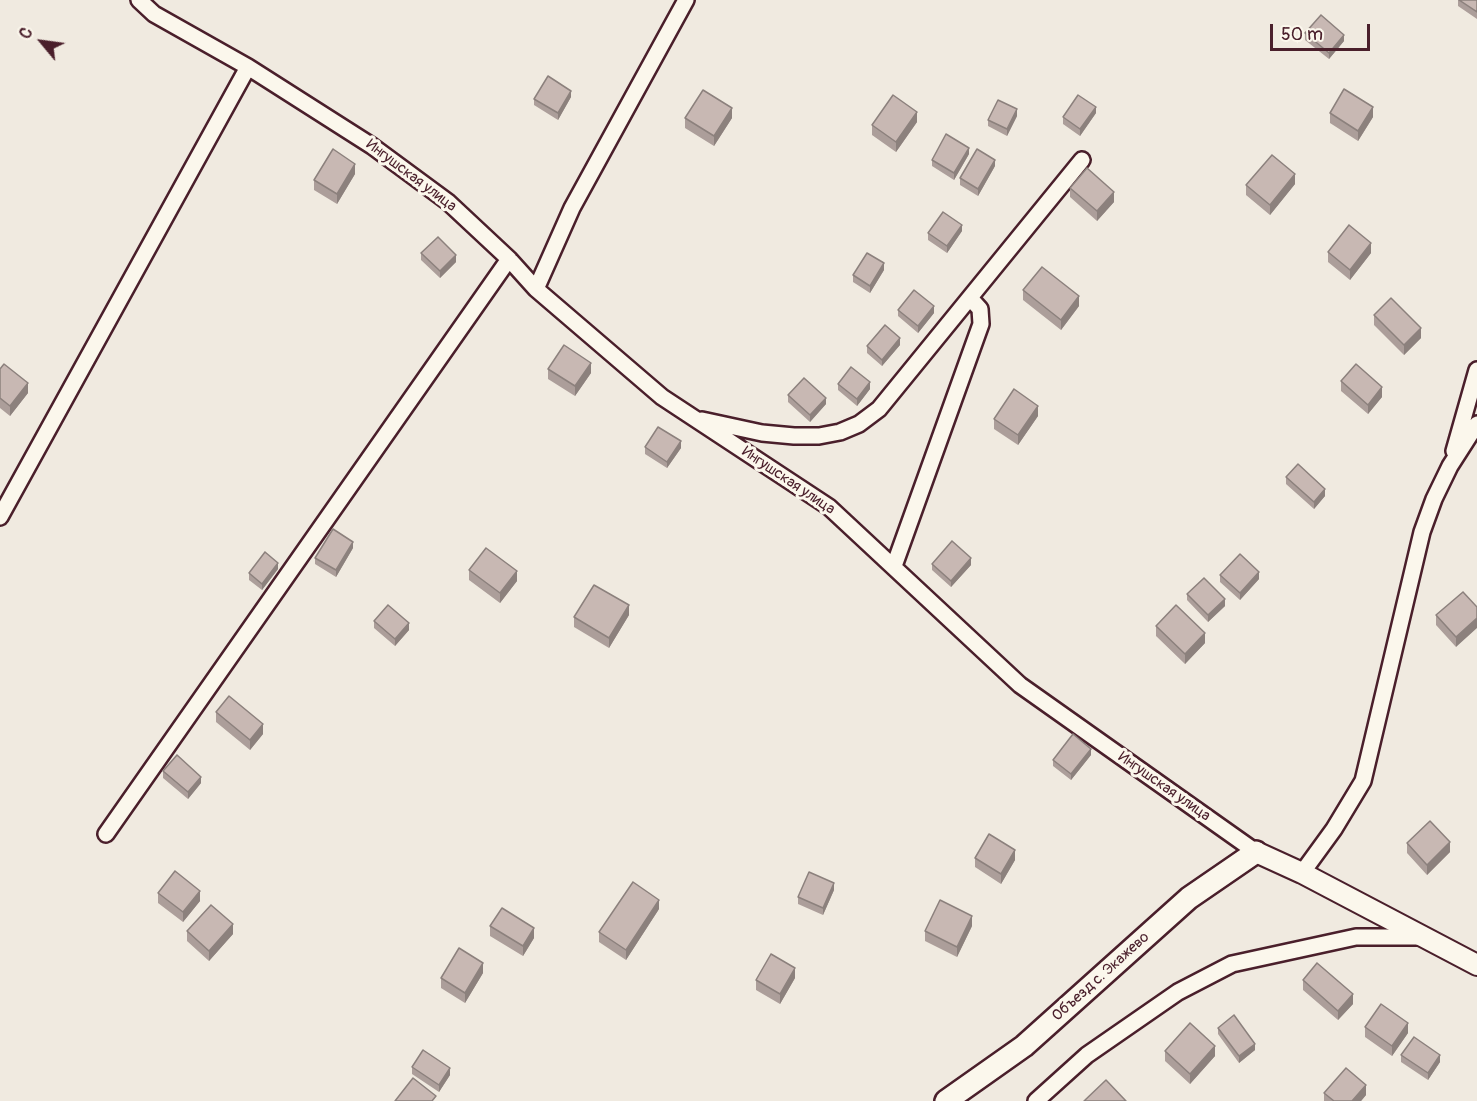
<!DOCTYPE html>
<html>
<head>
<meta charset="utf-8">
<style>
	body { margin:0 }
	#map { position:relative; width:1477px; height:1101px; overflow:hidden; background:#f0eae0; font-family:Pangolin,sans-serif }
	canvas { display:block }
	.north { position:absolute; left:12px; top:12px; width:60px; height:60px; -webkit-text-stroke:4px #fbf7ec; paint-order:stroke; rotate:299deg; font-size:16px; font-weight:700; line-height:24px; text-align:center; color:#4a1f2b }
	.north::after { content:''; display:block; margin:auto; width:21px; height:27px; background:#4a1f2b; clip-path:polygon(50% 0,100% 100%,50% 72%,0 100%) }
	.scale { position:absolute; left:1270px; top:24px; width:100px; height:27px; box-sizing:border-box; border:3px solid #4a1f2b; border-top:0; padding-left:8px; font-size:18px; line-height:21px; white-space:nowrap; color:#4a1f2b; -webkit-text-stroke:4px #fbf7ec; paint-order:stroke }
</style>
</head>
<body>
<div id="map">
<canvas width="1477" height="1101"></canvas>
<div class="north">С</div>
<div class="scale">50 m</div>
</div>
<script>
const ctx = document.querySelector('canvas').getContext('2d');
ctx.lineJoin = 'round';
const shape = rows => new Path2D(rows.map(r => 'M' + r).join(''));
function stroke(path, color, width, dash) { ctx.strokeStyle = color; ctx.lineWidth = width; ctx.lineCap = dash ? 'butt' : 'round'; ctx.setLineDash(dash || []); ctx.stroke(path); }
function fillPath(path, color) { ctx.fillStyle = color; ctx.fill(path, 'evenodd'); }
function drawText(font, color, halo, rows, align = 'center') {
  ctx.font = font + ' Pangolin,sans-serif'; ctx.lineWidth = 6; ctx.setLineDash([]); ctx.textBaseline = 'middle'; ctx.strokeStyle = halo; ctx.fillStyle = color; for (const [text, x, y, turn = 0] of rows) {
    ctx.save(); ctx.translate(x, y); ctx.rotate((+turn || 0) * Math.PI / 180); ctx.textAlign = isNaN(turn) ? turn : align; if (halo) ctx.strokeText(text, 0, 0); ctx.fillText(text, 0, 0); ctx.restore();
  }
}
const minor = shape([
	[139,0,154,14,248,67,372,146,448,202,509,259,536,289,662,397,829,507,1020,685,1256,852],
	[536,289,572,208,686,0],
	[702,420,762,433,794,436,819,436,840,432,859,424,879,409,1082,160],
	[1454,451,1477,370],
	[0,517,248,67],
	[894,566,981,324,980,309,970,298],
	[106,834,509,259],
	[1302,873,1334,829,1363,781,1422,532,1434,499,1450,466,1477,424],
	[1036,1101,1087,1055,1178,992,1232,964,1356,937,1423,937]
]);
const tertiary = shape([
	[1256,852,1302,873,1477,965]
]);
const secondary = shape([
	[946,1101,1024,1046,1189,898,1256,852]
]);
const wall = shape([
	[1458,0,1477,0,1477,19,1458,6],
	[1305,33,1344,41,1329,59,1305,40],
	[571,97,558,120,534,105,534,99],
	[1096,113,1080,136,1063,124,1063,117],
	[1330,113,1373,117,1358,141,1330,123],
	[1017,116,1007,136,988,126,988,120],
	[685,118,732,118,714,146,685,128],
	[917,122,896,152,872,135,872,125],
	[969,154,954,180,932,166,932,160],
	[995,166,978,196,960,185,960,178],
	[355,174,337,204,314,190,314,180],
	[1295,184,1270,215,1246,195,1246,185],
	[1070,188,1114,202,1097,221,1070,197],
	[962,231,947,253,928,240,928,233],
	[1328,252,1371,253,1350,280,1328,262],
	[421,253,456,262,440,278,421,260],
	[884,270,870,293,853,282,853,275],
	[1023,290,1079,306,1061,330,1023,300],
	[898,310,934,313,918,333,898,316],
	[1374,315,1421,338,1404,355,1374,325],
	[900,345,882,366,867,353,867,346],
	[0,369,28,393,10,416,0,408],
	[548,369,591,373,575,396,548,379],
	[1341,381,1382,397,1368,414,1341,391],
	[838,384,870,389,857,406,838,390],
	[788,395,826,404,810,422,788,402],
	[1038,416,1018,445,994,429,994,419],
	[645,447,681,448,667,468,645,454],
	[1286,477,1325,496,1314,509,1286,484],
	[353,548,336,577,315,564,315,558],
	[932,564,971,565,951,587,932,570],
	[278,569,262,590,249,580,249,573],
	[469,570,517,581,500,603,469,580],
	[1220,575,1259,579,1240,600,1220,582],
	[1463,592,1456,647,1436,625,1436,615],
	[1187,594,1225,606,1208,622,1187,600],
	[629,615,609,648,574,627,574,617],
	[374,621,409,630,395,646,374,628],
	[1156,626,1205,643,1185,664,1156,636],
	[216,712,263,734,250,750,216,722],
	[1091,755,1071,780,1053,766,1053,760],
	[163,771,201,783,188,799,163,778],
	[1407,843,1450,852,1427,875,1407,853],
	[975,858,1015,860,1001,884,975,867],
	[834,890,823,915,798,904,798,897],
	[158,893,200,901,183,922,158,903],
	[659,909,626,960,599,942,599,932],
	[490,926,534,938,523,956,490,936],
	[972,926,957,957,925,941,925,931],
	[187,931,233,934,209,961,187,941],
	[483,973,465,1003,441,988,441,978],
	[795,978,780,1004,756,990,756,980],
	[1303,980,1353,1004,1338,1020,1303,990],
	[1365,1027,1408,1033,1392,1056,1365,1037],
	[1218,1028,1255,1050,1239,1063,1218,1034],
	[1165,1051,1215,1056,1190,1084,1165,1061],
	[1401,1055,1440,1062,1428,1080,1401,1062],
	[412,1067,450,1075,439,1092,412,1074],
	[1324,1093,1366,1095,1361,1101,1324,1101]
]);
const shadedWall = shape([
	[1344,35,1344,41,1329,59,1329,53],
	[571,91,571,97,558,120,558,113],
	[1096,107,1096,113,1080,136,1080,129],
	[1373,107,1373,117,1358,141,1358,131],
	[732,108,732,118,714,146,714,136],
	[1017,109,1017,116,1007,136,1007,129],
	[917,112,917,122,896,152,896,142],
	[969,148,969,154,954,180,954,173],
	[995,160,995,166,978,196,978,189],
	[355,164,355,174,337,204,337,194],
	[1295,174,1295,184,1270,215,1270,205],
	[1114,192,1114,202,1097,221,1097,211],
	[962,225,962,231,947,253,947,246],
	[1371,243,1371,253,1350,280,1350,270],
	[456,255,456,262,440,278,440,271],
	[884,263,884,270,870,293,870,286],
	[1079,296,1079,306,1061,330,1061,320],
	[934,306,934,313,918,333,918,326],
	[1421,328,1421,338,1404,355,1404,345],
	[900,338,900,345,882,366,882,360],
	[591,363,591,373,575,396,575,386],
	[870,382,870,389,857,406,857,399],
	[28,383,28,393,10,416,10,406],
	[1382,387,1382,397,1368,414,1368,405],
	[826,398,826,404,810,422,810,415],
	[1038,406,1038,416,1018,445,1018,435],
	[681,441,681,448,667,468,667,462],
	[1325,489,1325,496,1314,509,1314,502],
	[353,542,353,548,336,577,336,570],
	[971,558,971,565,951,587,951,581],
	[278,563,278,569,262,590,262,584],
	[517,571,517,581,500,603,500,593],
	[1259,572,1259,579,1240,600,1240,593],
	[1225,599,1225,606,1208,622,1208,615],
	[629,605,629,615,609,648,609,638],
	[1477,618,1477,628,1456,647,1456,637],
	[409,623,409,630,395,646,395,639],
	[1205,633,1205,643,1185,664,1185,654],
	[263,724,263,734,250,750,250,740],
	[1091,749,1091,755,1071,780,1071,774],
	[201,777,201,783,188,799,188,792],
	[1450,842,1450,852,1427,875,1427,865],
	[1015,850,1015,860,1001,884,1001,874],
	[834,883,834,890,823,915,823,908],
	[200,891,200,901,183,922,183,912],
	[659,900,659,909,626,960,626,950],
	[972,916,972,926,957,957,957,947],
	[233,924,233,934,209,961,209,951],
	[534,928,534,938,523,956,523,946],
	[483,963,483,973,465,1003,465,993],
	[795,968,795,978,780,1004,780,994],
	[1353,994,1353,1004,1338,1020,1338,1011],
	[1408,1023,1408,1033,1392,1056,1392,1046],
	[1255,1044,1255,1050,1239,1063,1239,1056],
	[1215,1046,1215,1056,1190,1084,1190,1074],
	[1440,1055,1440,1062,1428,1080,1428,1073],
	[450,1068,450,1075,439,1092,439,1085],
	[1366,1085,1366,1095,1361,1101,1352,1101]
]);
const building = shape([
	[1459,0,1477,0,1477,12,1459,0],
	[1321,15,1344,35,1329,53,1305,33,1321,15],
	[548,76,571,91,558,113,534,99,548,76],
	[1344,89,1373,107,1358,131,1330,113,1344,89],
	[703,90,732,108,714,136,685,118,703,90],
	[893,95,917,112,896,142,872,125,893,95],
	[1078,95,1096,107,1080,129,1063,117,1078,95],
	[998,100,1017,109,1007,129,988,120,998,100],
	[946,134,969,148,954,173,932,160,946,134],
	[333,149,355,164,337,194,314,180,333,149],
	[977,149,995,160,978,189,960,178,977,149],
	[1272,155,1295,174,1270,205,1246,185,1272,155],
	[1087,168,1114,192,1097,211,1070,188,1087,168],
	[943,212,962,225,947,246,928,233,943,212],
	[1349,225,1371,243,1350,270,1328,252,1349,225],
	[438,237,456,255,440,271,421,253,438,237],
	[867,253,884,263,870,286,853,275,867,253],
	[1042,267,1079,296,1061,320,1023,290,1042,267],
	[914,290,934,306,918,326,898,310,914,290],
	[1391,298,1421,328,1404,345,1374,315,1391,298],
	[885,325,900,338,882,360,867,346,885,325],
	[564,345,591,363,575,386,548,369,564,345],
	[4,364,28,383,10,406,0,398,0,369,4,364],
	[1356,364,1382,387,1368,405,1341,381,1356,364],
	[851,367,870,382,857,399,838,384,851,367],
	[804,378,826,398,810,415,788,395,804,378],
	[1014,389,1038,406,1018,435,994,419,1014,389],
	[658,427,681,441,667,462,645,447,658,427],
	[1298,464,1325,489,1314,502,1286,477,1298,464],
	[333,529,353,542,336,570,315,558,333,529],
	[952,541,971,558,951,581,932,564,952,541],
	[486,548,517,571,500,593,469,570,486,548],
	[265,552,278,563,262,584,249,573,265,552],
	[1240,554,1259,572,1240,593,1220,575,1240,554],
	[1204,578,1225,599,1208,615,1187,594,1204,578],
	[594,585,629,605,609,638,574,617,594,585],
	[1463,592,1477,607,1477,618,1456,637,1436,615,1463,592],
	[388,605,409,623,395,639,374,621,388,605],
	[1176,605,1205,633,1185,654,1156,626,1176,605],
	[229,696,263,724,250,740,216,712,229,696],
	[1073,734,1091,749,1071,774,1053,760,1073,734],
	[177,755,201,777,188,792,163,771,177,755],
	[1430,821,1450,842,1427,865,1407,843,1430,821],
	[989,834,1015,850,1001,874,975,858,989,834],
	[175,871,200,891,183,912,158,893,175,871],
	[809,872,834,883,823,908,798,897,809,872],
	[633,882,659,900,626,950,599,932,633,882],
	[940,900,972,916,957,947,925,931,940,900],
	[211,905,233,924,209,951,187,931,211,905],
	[502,908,534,928,523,946,490,926,502,908],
	[459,948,483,963,465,993,441,978,459,948],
	[771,954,795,968,780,994,756,980,771,954],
	[1317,963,1353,994,1338,1011,1303,980,1317,963],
	[1381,1004,1408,1023,1392,1046,1365,1027,1381,1004],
	[1234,1015,1255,1044,1239,1056,1218,1028,1234,1015],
	[1190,1023,1215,1046,1190,1074,1165,1051,1190,1023],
	[1414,1037,1440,1055,1428,1073,1401,1055,1414,1037],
	[423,1050,450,1068,439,1085,412,1067,423,1050],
	[1346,1068,1366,1085,1352,1101,1334,1101,1324,1093,1346,1068],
	[413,1078,436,1096,432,1101,395,1101,413,1078],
	[1106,1080,1126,1101,1084,1101,1106,1080]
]);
const streetNames = [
	["Ингушская улица",411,176,37],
	["Ингушская улица",788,481,34],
	["Ингушская улица",1164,787,35],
	["Объезд с. Экажево",1101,977,-42]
];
stroke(minor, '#4a1f2b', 20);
stroke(tertiary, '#4a1f2b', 24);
stroke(secondary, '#4a1f2b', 26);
stroke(minor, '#fbf7ec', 15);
stroke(tertiary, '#fbf7ec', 20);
stroke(secondary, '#fbf7ec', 21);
fillPath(wall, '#ac9e9a');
fillPath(shadedWall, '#8c817d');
fillPath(building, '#c8b8b3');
stroke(building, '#8c817d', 1.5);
drawText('15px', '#4a1f2b', '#fbf7ec', streetNames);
</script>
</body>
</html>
